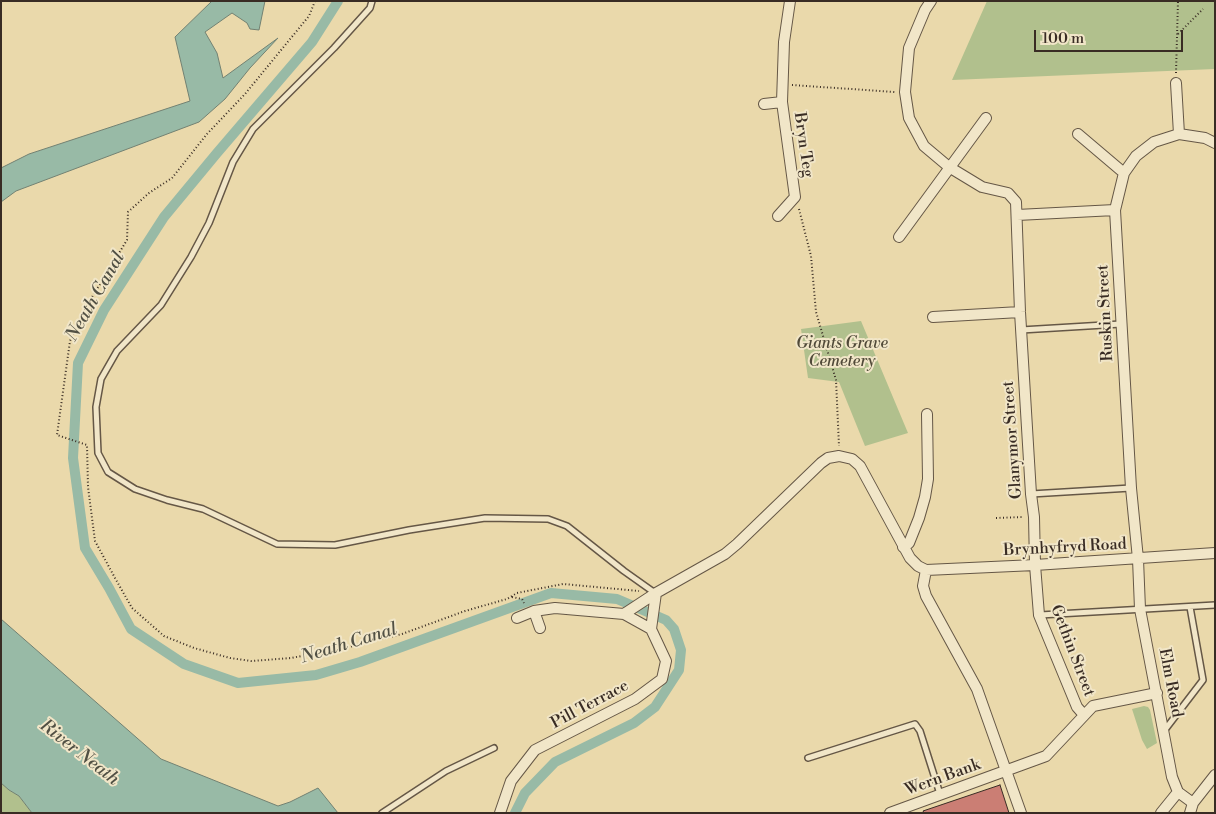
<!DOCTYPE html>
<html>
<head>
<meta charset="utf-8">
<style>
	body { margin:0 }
	#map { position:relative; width:1216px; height:814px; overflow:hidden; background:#ead9ab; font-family:"Libre Bodoni",serif }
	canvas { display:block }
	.frame { position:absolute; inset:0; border:2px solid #392c24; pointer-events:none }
	.scale { position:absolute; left:1034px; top:30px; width:149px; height:22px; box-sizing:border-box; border:2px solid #392c24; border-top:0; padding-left:6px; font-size:15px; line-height:18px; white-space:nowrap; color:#392c24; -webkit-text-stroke:4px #f1e6c8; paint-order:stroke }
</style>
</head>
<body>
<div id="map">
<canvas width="1216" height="814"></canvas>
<div class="frame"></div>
<div class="scale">100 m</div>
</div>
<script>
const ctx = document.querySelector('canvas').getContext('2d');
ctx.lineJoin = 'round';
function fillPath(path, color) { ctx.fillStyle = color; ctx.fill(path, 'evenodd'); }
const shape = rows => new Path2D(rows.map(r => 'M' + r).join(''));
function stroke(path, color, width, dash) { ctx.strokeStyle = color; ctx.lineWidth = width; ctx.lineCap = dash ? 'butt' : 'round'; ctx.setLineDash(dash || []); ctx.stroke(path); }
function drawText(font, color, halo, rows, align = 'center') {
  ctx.font = font + ' "Libre Bodoni",serif'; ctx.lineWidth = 4; ctx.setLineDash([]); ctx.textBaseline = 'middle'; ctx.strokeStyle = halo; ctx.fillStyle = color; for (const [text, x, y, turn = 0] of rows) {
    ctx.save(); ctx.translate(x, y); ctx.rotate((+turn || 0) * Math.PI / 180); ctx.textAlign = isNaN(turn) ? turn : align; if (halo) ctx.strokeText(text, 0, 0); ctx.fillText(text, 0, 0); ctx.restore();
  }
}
const green = shape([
	[987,1,1215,1,1215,69,952,80],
	[861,321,908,433,865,446,839,382,808,378,801,329],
	[1144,706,1148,707,1150,710,1157,743,1147,749,1142,740,1132,709],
	[1,783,9,790,19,796,32,813,1,813]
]);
const water = shape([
	[212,1,265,1,259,30,250,29,247,23,232,13,205,32,217,53,223,78,278,38,250,68,225,99,199,122,16,191,1,202,1,168,29,154,190,101,175,37,212,1],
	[1,619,161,759,278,806,290,802,318,788,338,813,32,813,19,796,9,790,1,783,1,619]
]);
const canal = shape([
	[338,1,312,42,217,153,164,217,104,310,78,363,73,458,85,548,109,588,131,629,184,664,238,683,316,675,360,662,551,593,617,599,666,620,674,629,681,650,679,670,655,707,634,723,555,762,525,793,515,813]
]);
const building = shape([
	[1000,785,1009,813,924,813,923,811,1000,785]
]);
const path = shape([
	[315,1,309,16,245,94,207,134,172,178,149,193,128,212,127,240,86,307,70,341,57,435,87,445,88,487,95,541,115,578,132,608,164,636,194,648,230,658,251,661,291,658,349,647,402,634,465,611,507,599,517,593,563,584,639,591],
	[1178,34,1203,9],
	[1176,73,1178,1],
	[792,85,895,92],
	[799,209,811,256,816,312,836,380,839,446],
	[996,518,1024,517],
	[512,597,522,599,524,603]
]);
const service = shape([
	[372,1,370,8,334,48,253,129,233,162,209,223,191,257,161,305,117,351,101,379,96,407,98,453,108,472,135,489,167,500,203,509,277,544,335,545,409,530,485,518,548,519,567,526,624,571,655,593],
	[1021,330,1121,324],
	[1031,494,1131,488],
	[1040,615,1215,605],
	[1164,731,1203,680,1190,607],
	[808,758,915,724,920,731,940,794],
	[382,813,446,771,494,748]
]);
const minor = shape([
	[931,1,925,10,909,48,905,92,909,118,924,146,949,167,982,187,1008,193,1016,202,1020,312,1031,494,1034,517,1035,565,1039,615,1077,707,1084,715],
	[1176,83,1179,134],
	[764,104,782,102,784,42,790,1],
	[1078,134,1124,173],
	[1017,215,1115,210],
	[778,216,795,197,782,102],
	[899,237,986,118],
	[933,317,1020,312],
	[903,547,909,543,919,518,925,497,928,479,927,414],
	[926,570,923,586,926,596,977,689,1021,813],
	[534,611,540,628],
	[624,614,656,593,725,554,737,544,821,463,828,458,839,456,852,459,860,466,910,558,918,566,926,570,1035,565,1215,553],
	[517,618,534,611,555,608,624,614,651,629],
	[1193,803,1178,792,1172,777,1140,609,1138,559,1131,488,1115,210,1124,173,1136,156,1154,142,1179,134,1205,138,1215,143],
	[500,813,511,781,535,750,635,699,662,679,666,661,651,629,656,593],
	[890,813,1046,756,1093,706,1157,693],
	[1161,813,1178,792],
	[1190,813,1193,803,1215,775]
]);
const streetNames = [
	["Bryn Teg",803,145,82],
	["Ruskin Street",1106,313,-93],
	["Glanymor Street",1013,440,-94],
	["Brynhyfryd Road",1065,548,-3],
	["Gethin Street",1072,651,69],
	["Elm Road",1170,683,79],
	["Pill Terrace",590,705,-28],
	["Wern Bank",943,778,-20]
];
const parkNames = [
	["Giants Grave",842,344],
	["Cemetery",842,362]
];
const waterNames = [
	["Neath Canal",96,297,-60],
	["Neath Canal",349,644,-17],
	["River Neath",79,753,38]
];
fillPath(green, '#b1c08d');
fillPath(water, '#98baa6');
stroke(water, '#728172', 1);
stroke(canal, '#98baa6', 10);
fillPath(building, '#cb7e74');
stroke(building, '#392c24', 1);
stroke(service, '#655746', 8);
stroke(minor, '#655746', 12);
stroke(path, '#392c24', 2, [1, 2.5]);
stroke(service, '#f1e6c8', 5);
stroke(minor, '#f1e6c8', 10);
drawText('16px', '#392c24', '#f1e6c8', streetNames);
drawText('italic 16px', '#514a39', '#f1e6c8', parkNames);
drawText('italic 18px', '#515044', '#f1e6c8', waterNames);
</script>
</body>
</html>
